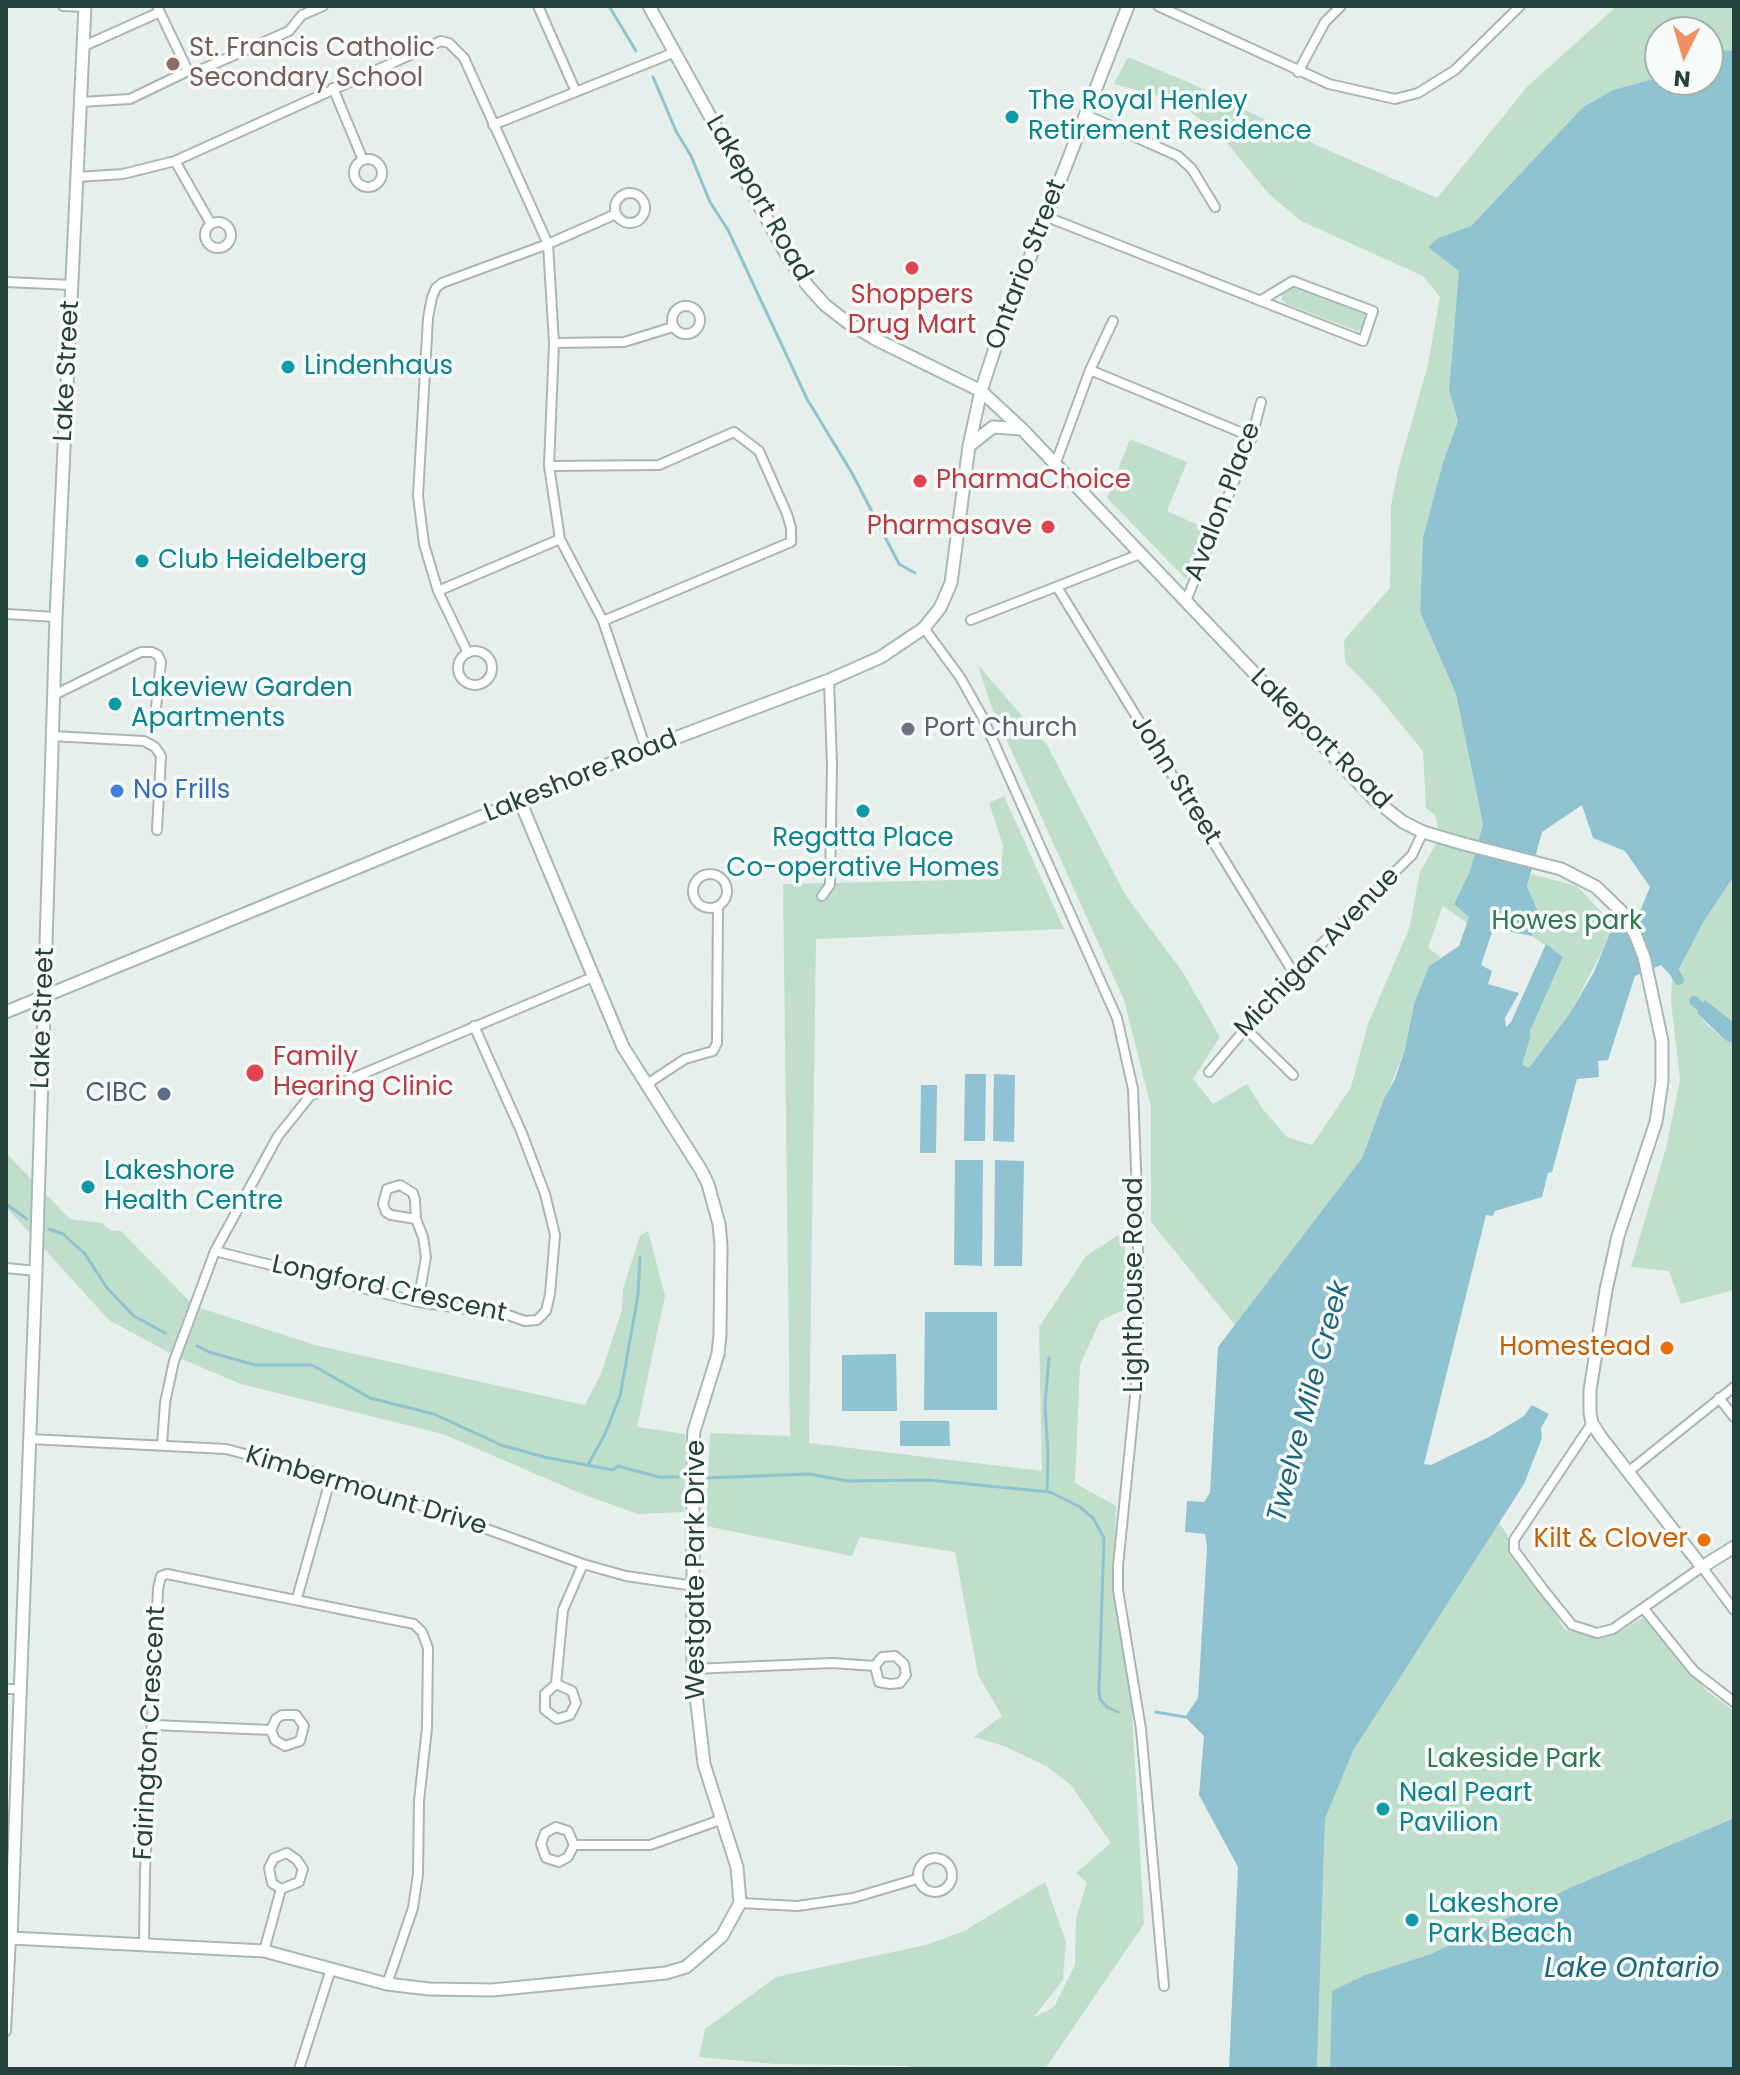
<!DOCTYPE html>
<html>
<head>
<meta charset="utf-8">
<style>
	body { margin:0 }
	#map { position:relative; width:1740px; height:2075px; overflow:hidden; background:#e6efeb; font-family:Poppins,sans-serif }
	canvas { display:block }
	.frame { position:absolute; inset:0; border:8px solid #25413b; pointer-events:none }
	.north { position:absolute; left:1644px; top:16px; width:80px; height:80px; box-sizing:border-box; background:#f7fbf9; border:2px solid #a3b1ad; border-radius:50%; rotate:185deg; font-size:22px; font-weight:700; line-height:32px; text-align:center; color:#25413b }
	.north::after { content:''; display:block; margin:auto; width:28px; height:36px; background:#f08f62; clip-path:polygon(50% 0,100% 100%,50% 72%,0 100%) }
</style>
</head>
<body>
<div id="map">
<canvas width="1740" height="2075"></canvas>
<div class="frame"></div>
<div class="north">N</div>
</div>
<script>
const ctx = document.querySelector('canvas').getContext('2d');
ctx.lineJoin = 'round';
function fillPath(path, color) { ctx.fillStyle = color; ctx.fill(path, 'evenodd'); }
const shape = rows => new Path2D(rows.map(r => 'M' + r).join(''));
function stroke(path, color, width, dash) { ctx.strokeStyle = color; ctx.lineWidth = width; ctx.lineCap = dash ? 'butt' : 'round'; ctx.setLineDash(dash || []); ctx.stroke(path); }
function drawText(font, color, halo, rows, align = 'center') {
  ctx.font = font + ' Poppins,sans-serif'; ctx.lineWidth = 7; ctx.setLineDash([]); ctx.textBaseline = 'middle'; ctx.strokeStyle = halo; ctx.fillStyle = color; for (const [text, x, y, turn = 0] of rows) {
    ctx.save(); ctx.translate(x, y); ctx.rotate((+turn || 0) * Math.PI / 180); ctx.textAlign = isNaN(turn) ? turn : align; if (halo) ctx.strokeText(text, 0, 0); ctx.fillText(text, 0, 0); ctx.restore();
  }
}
const green = shape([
	[1617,6,1734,6,1734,51,1726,50,1708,57,1708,32,1660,32,1660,77,1613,90,1583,107,1471,226,1438,238,1429,247,1460,271,1449,390,1458,421,1443,462,1423,538,1420,612,1456,694,1483,824,1470,871,1454,904,1469,917,1467,923,1443,906,1428,948,1441,957,1429,966,1414,1004,1405,1049,1362,1158,1235,1325,1151,1222,1151,1107,1124,1000,990,703,978,665,1047,745,1126,896,1182,971,1220,1037,1193,1079,1213,1104,1247,1084,1262,1108,1287,1137,1312,1145,1351,1087,1368,1024,1409,929,1420,872,1439,839,1436,816,1426,808,1423,751,1376,694,1345,662,1344,640,1390,588,1391,506,1398,470,1428,365,1440,297,1423,276,1301,221,1268,193,1223,138,1177,101,1114,84,1128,57,1190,83,1321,147,1437,198,1527,87],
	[1293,282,1365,311,1369,315,1363,330,1357,331,1287,304,1282,300,1282,289],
	[1130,439,1187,462,1167,511,1205,528,1186,579,1107,498],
	[1004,796,1064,929,816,939,809,1443,1042,1471,1039,1327,1086,1256,1123,1232,1130,1307,1100,1321,1080,1365,1075,1483,1116,1506,1113,1595,1123,1622,1132,1710,1144,1924,1045,2069,903,2069,911,2066,775,2064,699,2057,705,2029,776,1977,926,1945,964,1931,1045,1882,1066,1942,1063,1980,1033,2018,1054,2007,1075,1965,1076,1918,1087,1882,1076,1873,1111,1843,1071,1785,1046,1766,1004,1746,974,1737,1002,1716,978,1675,955,1552,860,1537,852,1556,706,1526,710,1433,790,1436,783,884,1000,879,1003,845,989,803],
	[1531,874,1577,886,1603,914,1617,922,1570,1013,1529,1068,1521,1066,1530,1038,1530,1031,1563,957,1532,936,1537,907,1527,887],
	[1734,876,1734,1023,1697,1013,1708,1026,1725,1040,1734,1044,1734,1290,1681,1304,1669,1271,1631,1267,1666,1148,1680,1080,1671,1002,1672,977,1680,967,1704,921],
	[7,1154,70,1219,101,1223,110,1230,121,1231,194,1306,315,1345,585,1405,601,1374,622,1310,623,1289,640,1236,648,1231,665,1296,637,1427,685,1434,684,1512,638,1514,582,1494,443,1434,241,1384,177,1357,109,1320,6,1207],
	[1499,1522,1565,1630,1602,1638,1620,1632,1645,1616,1707,1691,1734,1711,1734,1818,1574,1886,1431,1954,1365,1975,1333,1991,1330,2069,1317,2069,1325,1819,1353,1751]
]);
const water = shape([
	[1726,50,1734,51,1734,876,1704,921,1680,967,1672,977,1661,965,1635,976,1608,1060,1598,1061,1599,1077,1577,1079,1552,1172,1548,1173,1542,1197,1495,1211,1493,1216,1486,1215,1424,1464,1431,1465,1489,1437,1524,1416,1532,1405,1549,1414,1541,1428,1542,1438,1524,1484,1353,1751,1325,1819,1317,2069,1229,2069,1238,1867,1199,1795,1204,1736,1185,1717,1198,1698,1207,1548,1205,1534,1185,1532,1187,1501,1204,1502,1210,1493,1218,1347,1362,1158,1384,1099,1395,1079,1405,1049,1414,1004,1429,966,1459,946,1469,917,1454,904,1470,871,1483,824,1456,694,1420,612,1423,538,1443,462,1458,421,1449,390,1459,271,1428,247,1438,238,1471,226,1583,107,1613,90,1660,77,1660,80,1708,80,1708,57],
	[1582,805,1593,838,1625,851,1650,887,1640,911,1617,922,1611,931,1594,972,1570,1013,1529,1068,1522,1065,1530,1038,1530,1031,1563,957,1546,944,1511,1022,1506,1027,1505,1018,1519,993,1488,984,1492,971,1481,965,1498,914,1501,913,1508,922,1506,931,1532,936,1538,911,1527,886,1542,832],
	[1705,1000,1734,1023,1734,1044,1725,1040,1697,1013],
	[965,1074,986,1074,985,1141,964,1141],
	[994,1074,1015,1075,1014,1142,993,1141],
	[921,1085,937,1085,936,1153,920,1153],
	[955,1160,983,1160,982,1266,954,1265],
	[995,1160,1024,1161,1022,1266,994,1266],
	[925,1312,997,1312,997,1410,924,1410],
	[896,1354,897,1411,842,1411,842,1355],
	[900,1421,949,1421,950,1446,900,1446],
	[1734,1818,1734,2069,1330,2069,1332,1991,1365,1975,1431,1954,1574,1886]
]);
const stream = shape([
	[609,6,636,51],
	[653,77,676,131,691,156,710,202,728,230,807,399,852,473,899,564,915,573],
	[6,1204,27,1219],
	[49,1229,63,1234,85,1254,107,1288,134,1316,165,1333],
	[197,1346,209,1352,255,1365,312,1365,370,1398,434,1414,501,1445,544,1457,613,1470,618,1466,659,1477,678,1477],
	[588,1465,605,1434,620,1396,638,1295,640,1257],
	[707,1478,809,1474,848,1481,928,1480,1050,1492,1080,1507,1093,1518,1104,1538,1099,1690,1100,1699,1107,1707,1118,1712],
	[1047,1492,1048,1455,1045,1405,1049,1358],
	[1156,1712,1185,1717]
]);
const canal = shape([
	[1675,973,1679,980],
	[1694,1001,1701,1007]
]);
const street = shape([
	[63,6,85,7],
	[538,6,576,92],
	[1158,6,1329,84,1395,99,1418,93,1455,70,1520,6],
	[84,46,160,12],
	[188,71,198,71,289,31,302,15,323,6],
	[1298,72,1325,22,1341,6],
	[333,88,363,160],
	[81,102,130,99,188,71,157,6],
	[1084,114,1178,156,1192,169,1215,207],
	[493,125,673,53],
	'354 173a14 14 0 1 1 28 0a14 14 0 1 1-28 0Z',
	[175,161,211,224],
	[77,177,123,174,175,161,441,41,449,43,464,58,548,244,554,343,549,466,560,539,603,621,646,749],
	'615 208a15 15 0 1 1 30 0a15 15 0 1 1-30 0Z',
	[1047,217,1363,341,1373,311,1293,281,1260,301],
	'205 235a13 13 0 1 1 26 0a13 13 0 1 1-26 0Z',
	[6,282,72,285],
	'672 320a14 14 0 1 1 28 0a14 14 0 1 1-28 0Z',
	[554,343,624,342,673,327],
	[1090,370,1252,437],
	[1055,465,1090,370,1113,321],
	[549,466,659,465,734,432,759,451,787,514,791,528,791,542,603,621],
	[1057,587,1293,972],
	[438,591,560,539],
	[1186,601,1252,437,1261,402],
	[6,614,56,617],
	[971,620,1140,554],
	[924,628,960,677,982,716,1117,1018,1133,1089,1138,1222,1138,1367,1118,1566,1118,1590,1141,1729,1164,1986],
	'458 668a17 17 0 1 1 34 0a17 17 0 1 1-34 0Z',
	[468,653,438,591,424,544,418,496,428,318,432,297,436,288,442,283,548,244,616,214],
	[54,695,141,652,152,652,158,655,161,662,154,725],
	[52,736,144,741,155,747,161,756,157,830],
	'693 891a17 17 0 1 1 34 0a17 17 0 1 1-34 0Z',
	[822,896,830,885,832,765,829,680],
	[1245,1028,1293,1075],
	[1209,1072,1293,972,1412,855,1423,832],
	[647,1084,685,1059,713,1051,717,1043,718,906],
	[416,1219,391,1215,386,1212,383,1204,387,1189,400,1185,413,1193,415,1200,416,1219,423,1237,426,1257,418,1302],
	[215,1251,418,1302,508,1315,525,1321,537,1320,546,1311,550,1294,555,1235,545,1194,521,1131,474,1026],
	[6,1268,36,1271],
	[1719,1398,1734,1417],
	[1592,1423,1514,1540,1514,1550,1543,1589,1572,1625,1597,1633,1613,1629,1702,1567,1734,1610],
	[30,1439,226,1449,331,1477,429,1508,583,1564,626,1576,694,1586],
	[162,1445,165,1403,174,1361,215,1251,278,1136,310,1096,593,977],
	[1628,1472,1734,1387],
	[297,1598,331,1477],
	[1644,1609,1694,1671,1734,1702],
	[693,1669,832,1663,875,1666,879,1682,890,1684,900,1683,906,1675,904,1664,895,1656,882,1657,875,1666],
	[556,1684,572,1691,576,1703,570,1715,557,1719,545,1710,545,1694,556,1684,563,1610,583,1564],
	[6,1689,21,1689],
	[154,1725,271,1730,275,1740,285,1746,300,1741,304,1726,296,1715,282,1715,276,1719,271,1730],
	[574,1845,568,1857,559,1862,546,1858,541,1844,545,1833,556,1827,568,1831,574,1845,650,1845,723,1819],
	'918 1875a17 17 0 1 1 34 0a17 17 0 1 1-34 0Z',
	[740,1903,797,1906,853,1898,917,1879],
	[144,1943,145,1871,158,1589,161,1576,167,1574,414,1624,422,1632,428,1648,427,1728,419,1801,418,1874,413,1908,387,1984],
	[264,1951,281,1889,299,1882,303,1869,297,1860,287,1853,274,1858,269,1868,272,1883,281,1889],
	[6,2031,11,1938],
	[299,2069,331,1969]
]);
const secondary = shape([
	[85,6,56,617,36,1271,11,1938,264,1951,387,1984,429,1989,492,1990,666,1973,686,1967,722,1936,740,1903,737,1867,704,1764,693,1669,693,1445,694,1431,718,1354,720,1335,721,1245,719,1224,708,1184,701,1170,623,1047,520,801],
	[649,6,789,259,807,285,825,305,847,322,877,340,981,391,1022,429,1375,800,1403,822,1423,832,1464,844,1561,869,1596,887,1621,911,1635,934,1644,957,1662,1041,1662,1081,1656,1122,1618,1236,1606,1290,1590,1390,1590,1413,1592,1423,1601,1437,1702,1567,1734,1547],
	[969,446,993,427,1022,429],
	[6,1012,646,749,829,680,881,657,924,628,940,608,951,583,969,446,981,391,996,345,1128,6]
]);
const markers = [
	[173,64,8,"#8d6e63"],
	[1012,117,8,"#0f9aa8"],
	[912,268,8,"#e0444e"],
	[288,367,8,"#0f9aa8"],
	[920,481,8,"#e0444e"],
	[1048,527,8,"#e0444e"],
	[142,561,8,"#0f9aa8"],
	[115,704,8,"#0f9aa8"],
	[908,729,8,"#6b7280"],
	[117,791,8,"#3f7fe0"],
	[863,811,8,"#0f9aa8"],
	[255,1073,10,"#e0444e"],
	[164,1094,8,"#5c6f8a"],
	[88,1187,8,"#0f9aa8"],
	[1667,1348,8,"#e8710a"],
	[1704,1540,8,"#e8710a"],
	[1383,1809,8,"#0f9aa8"],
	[1412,1920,8,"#0f9aa8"]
];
const educationNames = [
	["St. Francis Catholic",189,49],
	["Secondary School",189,79]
];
const cultureNames = [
	["The Royal Henley",1028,102],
	["Retirement Residence",1028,132],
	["Lindenhaus",304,367],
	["Club Heidelberg",158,561],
	["Lakeview Garden",131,689],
	["Apartments",131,719],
	["Regatta Place",863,839,"center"],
	["Co-operative Homes",863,869,"center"],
	["Lakeshore",104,1172],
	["Health Centre",104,1202],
	["Neal Peart",1399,1794],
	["Pavilion",1399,1824],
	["Lakeshore",1428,1905],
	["Park Beach",1428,1935]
];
const streetNames = [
	["Lakeport Road",758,199,60],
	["Ontario Street",1027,265,-69],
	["Lake Street",68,371,-87],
	["Avalon Place",1224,502,-69],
	["Lakeport Road",1320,740,45],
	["Lakeshore Road",581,777,-22],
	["John Street",1175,780,58],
	["Michigan Avenue",1318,953,-46],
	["Lake Street",44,1018,-88],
	["Lighthouse Road",1135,1285,-90],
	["Longford Crescent",389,1290,12],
	["Kimbermount Drive",366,1492,17],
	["Westgate Park Drive",697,1570,-90],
	["Fairington Crescent",151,1733,-87]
];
const healthNames = [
	["Shoppers",912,296,"center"],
	["Drug Mart",912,326,"center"],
	["PharmaChoice",936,481],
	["Pharmasave",1032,527,"right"],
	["Family",273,1058],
	["Hearing Clinic",273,1088]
];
const worshipNames = [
	["Port Church",924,729]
];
const shopNames = [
	["No Frills",133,791]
];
const parkNames = [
	["Howes park",1567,922],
	["Lakeside Park",1514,1760]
];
const serviceNames = [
	["CIBC",148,1094]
];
const foodNames = [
	["Homestead",1651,1348],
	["Kilt & Clover",1688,1540]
];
const waterNames = [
	["Twelve Mile Creek",1310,1402,-75],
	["Lake Ontario",1632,1970]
];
fillPath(green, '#c0dfca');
fillPath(water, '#8fc3d2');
stroke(stream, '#8fc3d2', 3);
stroke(canal, '#8fc3d2', 10);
stroke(street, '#a8b7b3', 12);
stroke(secondary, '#a4bab4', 15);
stroke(street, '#fff', 8);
stroke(secondary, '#fff', 11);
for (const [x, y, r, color] of markers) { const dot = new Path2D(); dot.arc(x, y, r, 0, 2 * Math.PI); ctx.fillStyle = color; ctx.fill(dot); stroke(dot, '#f7fbf9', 3); }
drawText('26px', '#785e54', '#f7fbf9', educationNames, 'left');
drawText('26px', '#0d838f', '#f7fbf9', cultureNames, 'left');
drawText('26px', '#25413b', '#f7fbf9', streetNames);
drawText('26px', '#be3a42', '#f7fbf9', healthNames, 'left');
drawText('26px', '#5b616d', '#f7fbf9', worshipNames, 'left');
drawText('26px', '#366cbe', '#f7fbf9', shopNames, 'left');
drawText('26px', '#2f7850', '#f7fbf9', parkNames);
drawText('26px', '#4e5e75', '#f7fbf9', serviceNames, 'right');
drawText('26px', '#c56008', '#f7fbf9', foodNames, 'right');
drawText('italic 28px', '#1e677d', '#f7fbf9', waterNames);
</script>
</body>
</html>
